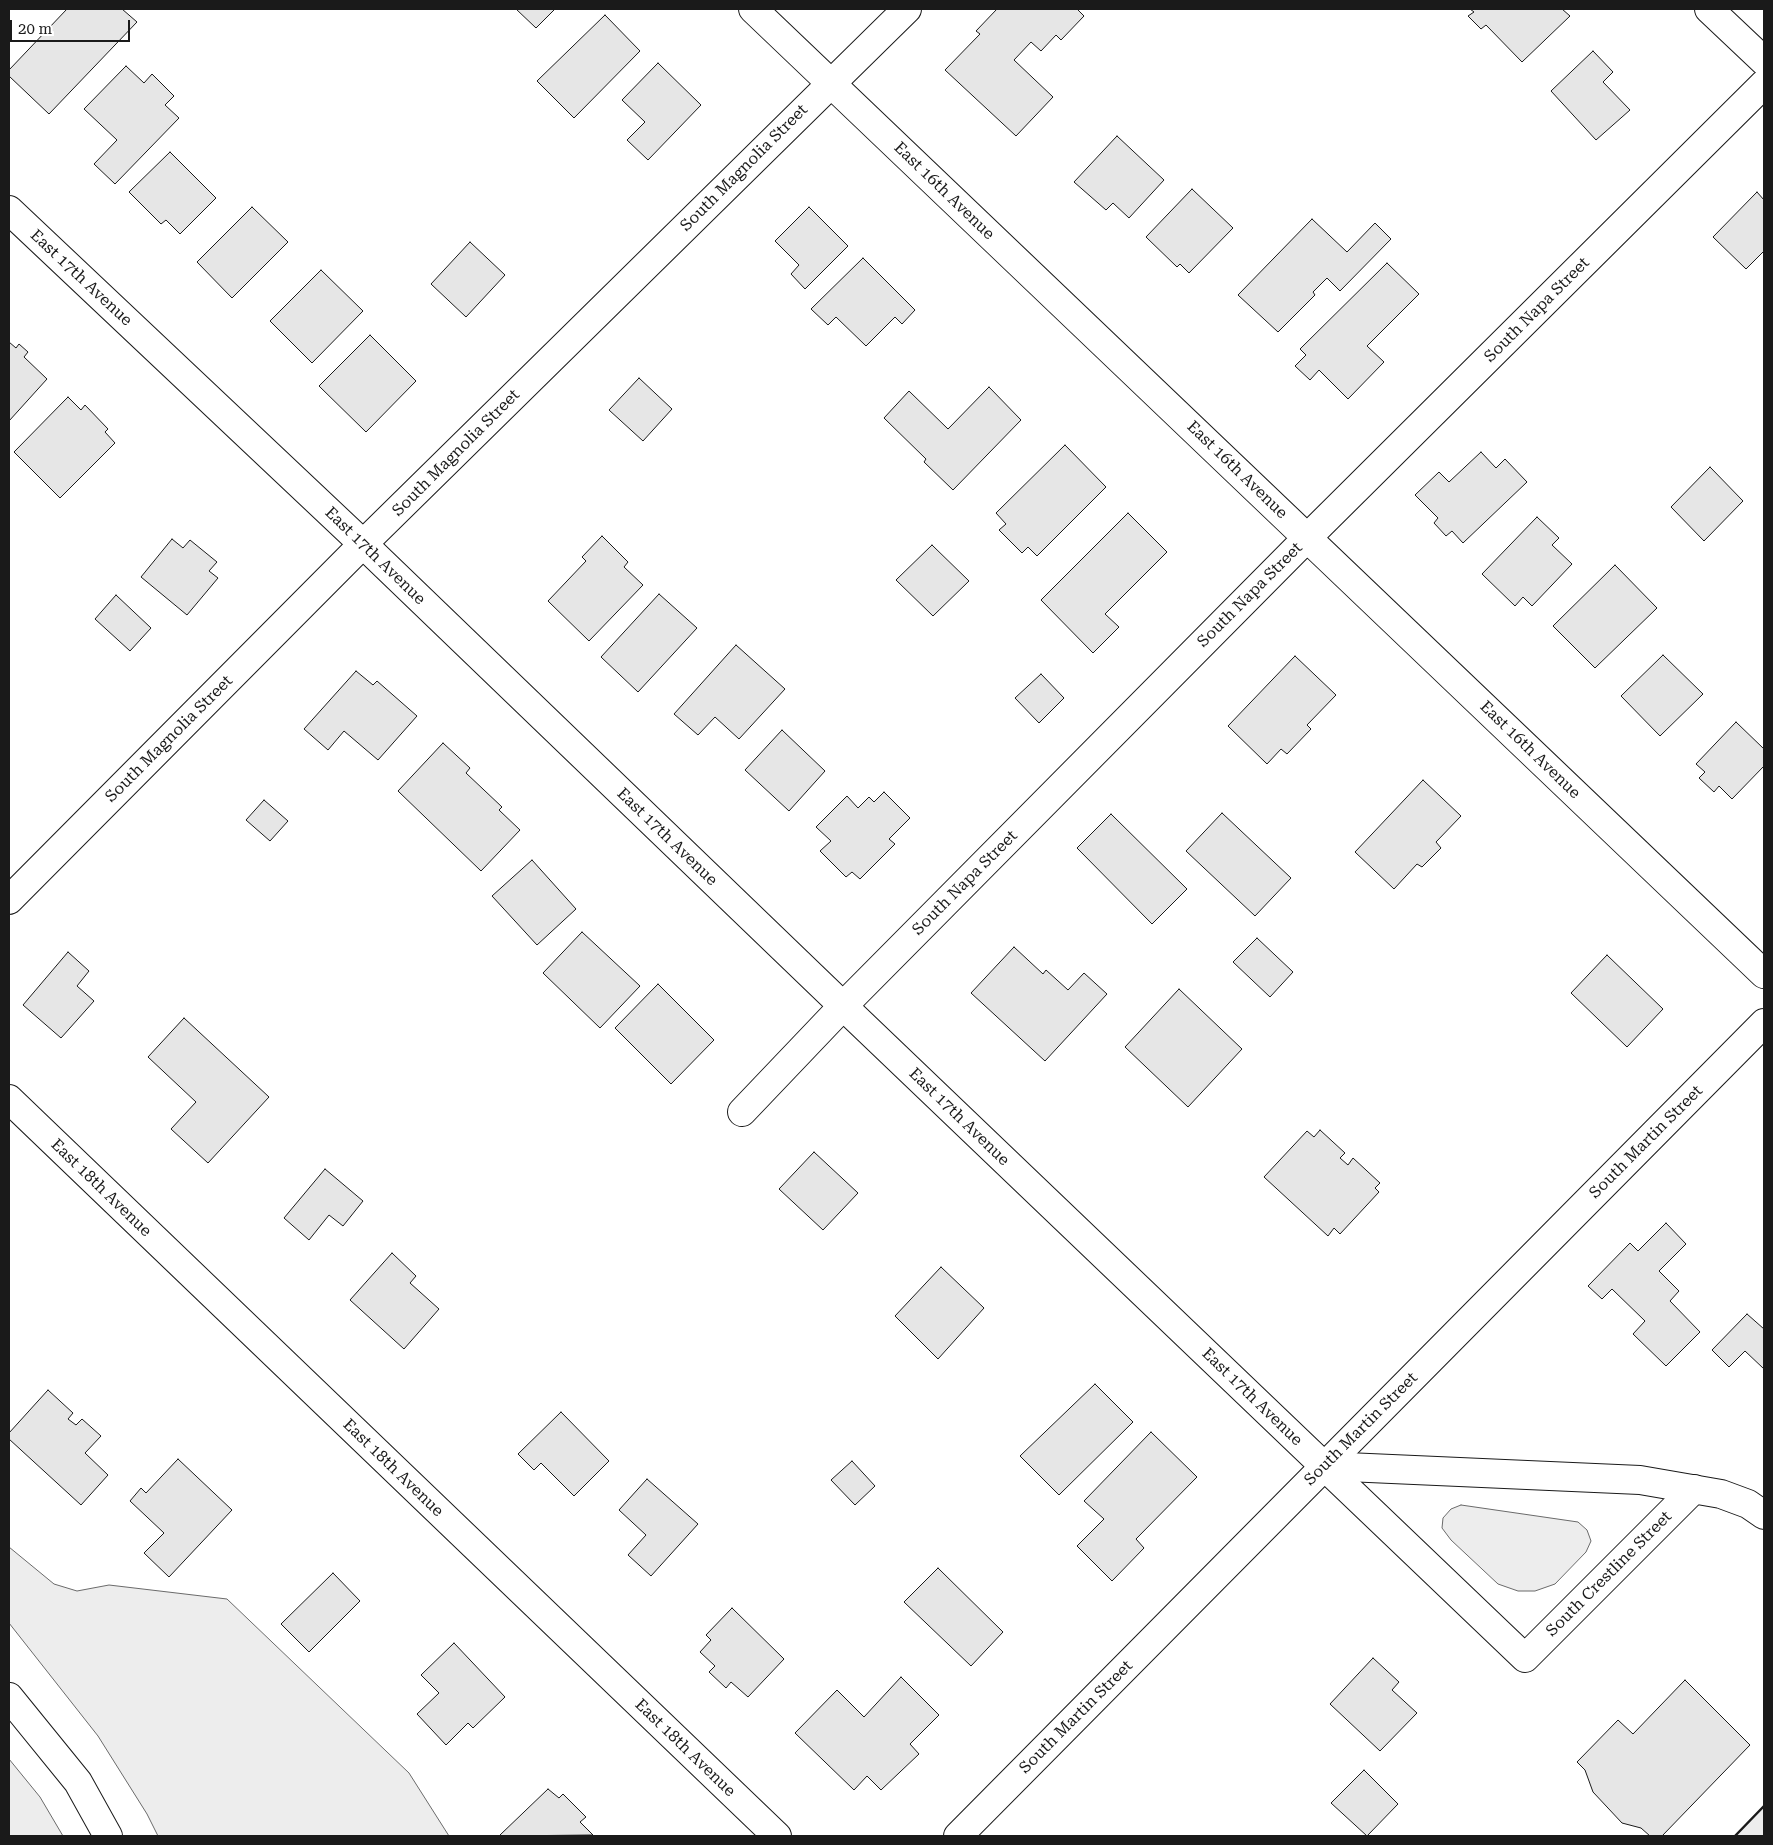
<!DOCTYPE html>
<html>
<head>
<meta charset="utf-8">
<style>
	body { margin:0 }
	#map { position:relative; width:1773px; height:1845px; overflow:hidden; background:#fff; font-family:"Roboto Serif",serif }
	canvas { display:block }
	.frame { position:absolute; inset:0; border:10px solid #1a1a1a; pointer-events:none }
	.scale { position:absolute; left:10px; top:20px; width:120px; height:22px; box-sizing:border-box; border:2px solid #1a1a1a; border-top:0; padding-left:6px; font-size:15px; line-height:18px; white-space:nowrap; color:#1a1a1a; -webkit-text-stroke:4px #fff; paint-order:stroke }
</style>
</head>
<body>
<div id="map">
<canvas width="1773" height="1845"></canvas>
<div class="frame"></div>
<div class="scale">20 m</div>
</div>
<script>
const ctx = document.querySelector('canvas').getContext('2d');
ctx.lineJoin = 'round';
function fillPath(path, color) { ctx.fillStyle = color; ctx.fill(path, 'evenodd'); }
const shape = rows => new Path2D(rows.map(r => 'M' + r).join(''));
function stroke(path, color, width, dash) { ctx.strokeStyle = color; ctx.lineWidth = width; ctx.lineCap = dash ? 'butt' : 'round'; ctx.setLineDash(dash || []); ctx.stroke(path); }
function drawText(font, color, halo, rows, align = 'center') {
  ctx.font = font + ' "Roboto Serif",serif'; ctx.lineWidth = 4; ctx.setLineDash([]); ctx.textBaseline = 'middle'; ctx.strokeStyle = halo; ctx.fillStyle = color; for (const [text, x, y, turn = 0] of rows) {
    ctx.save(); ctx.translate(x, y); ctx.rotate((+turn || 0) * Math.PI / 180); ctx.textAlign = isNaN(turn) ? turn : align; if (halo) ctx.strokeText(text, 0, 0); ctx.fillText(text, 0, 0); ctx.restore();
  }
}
const built = shape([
	[1461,1505,1578,1522,1587,1530,1591,1541,1586,1552,1555,1584,1535,1591,1518,1591,1498,1584,1451,1540,1442,1528,1443,1518,1451,1509,1461,1505],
	[9,1547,54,1584,77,1591,109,1585,227,1599,409,1773,449,1836,158,1836,147,1814,98,1736,9,1623,9,1547],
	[9,1759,40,1797,63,1836,9,1836,9,1759],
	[1764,1806,1764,1836,1735,1836,1764,1806]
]);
const building = shape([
	[67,9,122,9,137,22,49,114,9,76,9,70,67,9],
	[516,9,555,9,536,28,516,9],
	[997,9,1077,9,1084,16,1061,40,1056,35,1041,51,1031,42,1014,60,1053,97,1016,136,945,70,980,34,976,31,997,9],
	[1470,9,1562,9,1570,16,1522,62,1486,25,1481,29,1468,16,1474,12,1470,9],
	[605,15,640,51,574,118,537,81,605,15],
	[1593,51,1613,72,1603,82,1630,110,1596,140,1551,91,1593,51],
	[658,63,701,105,648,160,627,140,645,122,622,100,658,63],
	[126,66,144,83,152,74,174,96,165,105,179,118,115,184,94,164,117,140,84,109,126,66],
	[1117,136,1164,180,1129,218,1113,203,1106,210,1074,182,1117,136],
	[170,152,216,198,180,234,166,220,161,224,129,192,170,152],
	[1192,189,1233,228,1189,273,1180,264,1177,267,1146,237,1192,189],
	[1757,192,1764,200,1764,251,1746,269,1713,237,1757,192],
	[252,207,288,242,232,298,197,262,252,207],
	[809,207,848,246,805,289,791,274,799,265,775,241,809,207],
	[1312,219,1347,252,1375,223,1391,239,1340,291,1327,278,1313,292,1315,295,1278,332,1238,295,1312,219],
	[470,242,505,275,466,317,431,284,470,242],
	[863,258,915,310,902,324,895,317,866,346,836,317,828,325,811,309,863,258],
	[1387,263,1419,294,1367,346,1384,362,1348,399,1319,370,1310,380,1295,366,1306,355,1300,349,1387,263],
	[321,270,363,311,312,363,270,321,321,270],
	[370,335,416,381,366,432,319,386,370,335],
	[9,342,16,348,19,344,28,352,24,357,47,379,9,421,9,342],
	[639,378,672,409,643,441,609,410,639,378],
	[989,387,1021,420,953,490,924,462,926,459,884,418,909,391,948,429,989,387],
	[68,397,81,410,85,405,108,429,105,432,115,443,60,498,14,452,68,397],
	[1065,445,1106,487,1037,556,1028,547,1022,553,999,530,1006,524,996,513,1065,445],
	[1481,452,1496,468,1505,459,1527,482,1463,543,1452,531,1446,536,1434,523,1438,518,1415,495,1439,472,1449,482,1481,452],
	[1710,467,1743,501,1704,541,1671,507,1710,467],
	[1128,513,1167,552,1105,614,1119,627,1093,653,1041,600,1128,513],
	[1537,517,1559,538,1552,545,1572,564,1532,606,1523,597,1515,606,1482,574,1537,517],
	[602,536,628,562,624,567,643,585,589,641,548,601,586,561,582,557,602,536],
	[172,539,183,548,190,540,217,562,209,571,218,578,187,615,141,577,172,539],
	[932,545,969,581,933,616,896,580,932,545],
	[1615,565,1657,608,1595,668,1553,626,1615,565],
	[659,594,697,628,638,692,601,657,659,594],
	[116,595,151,628,130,651,95,619,116,595],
	[736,645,785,689,739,739,715,717,698,735,674,714,736,645],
	[1663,655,1703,694,1660,736,1621,696,1663,655],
	[1295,656,1336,695,1307,725,1311,729,1287,754,1281,749,1267,764,1228,726,1295,656],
	[356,671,373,685,377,681,417,716,378,760,344,731,328,750,304,729,356,671],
	[1041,674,1064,698,1039,723,1015,698,1041,674],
	[1736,722,1764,749,1764,766,1732,799,1719,786,1714,792,1699,778,1705,772,1696,764,1736,722],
	[782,730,825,771,789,811,745,770,782,730],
	[443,743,470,768,466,773,502,807,499,810,520,830,481,871,398,791,443,743],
	[1423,780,1461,816,1436,842,1441,848,1422,867,1417,864,1394,889,1355,852,1423,780],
	[884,792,910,818,889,839,895,844,860,879,852,872,846,877,820,851,831,841,816,827,847,796,858,808,869,797,874,802,884,792],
	[264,800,288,821,270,841,246,820,264,800],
	[1222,813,1291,878,1255,916,1186,851,1222,813],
	[1111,814,1187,889,1152,924,1077,848,1111,814],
	[532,860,576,909,537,945,492,896,532,860],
	[582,932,640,986,600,1028,543,973,582,932],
	[1257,938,1293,972,1270,997,1233,962,1257,938],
	[1014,947,1043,974,1046,970,1068,990,1084,973,1107,994,1045,1061,971,993,1014,947],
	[68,952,89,971,77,986,94,1001,61,1038,23,1005,68,952],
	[1607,955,1663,1009,1627,1047,1571,993,1607,955],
	[658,984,714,1040,671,1084,615,1028,658,984],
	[1179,989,1242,1049,1188,1107,1125,1047,1179,989],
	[184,1018,269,1097,208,1163,171,1129,196,1102,148,1057,184,1018],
	[1320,1130,1345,1153,1340,1158,1348,1165,1353,1158,1380,1183,1375,1188,1379,1192,1340,1234,1334,1228,1328,1236,1264,1177,1307,1131,1314,1137,1320,1130],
	[814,1152,858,1193,823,1230,779,1189,814,1152],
	[325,1169,363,1201,343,1226,329,1215,309,1240,284,1218,325,1169],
	[1666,1223,1686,1244,1659,1271,1679,1291,1670,1301,1700,1332,1666,1366,1633,1334,1645,1321,1612,1289,1602,1299,1588,1286,1630,1243,1638,1251,1666,1223],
	[392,1253,416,1276,410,1283,439,1309,404,1349,350,1300,392,1253],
	[941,1267,984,1308,938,1359,895,1316,941,1267],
	[1747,1314,1764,1329,1764,1369,1745,1351,1729,1367,1712,1350,1747,1314],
	[1095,1384,1133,1422,1059,1495,1020,1456,1095,1384],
	[48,1390,73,1413,68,1419,76,1425,82,1419,101,1436,85,1453,108,1475,81,1505,9,1439,9,1433,48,1390],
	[561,1412,609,1461,574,1496,541,1463,534,1470,518,1454,561,1412],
	[1151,1432,1197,1477,1136,1539,1144,1548,1112,1581,1077,1546,1104,1519,1084,1501,1151,1432],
	[178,1459,232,1510,169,1577,144,1553,164,1533,130,1501,141,1488,146,1493,178,1459],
	[852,1461,875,1486,855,1505,831,1480,852,1461],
	[647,1479,698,1524,651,1576,628,1555,646,1535,619,1510,647,1479],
	[938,1568,1003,1632,971,1666,904,1602,938,1568],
	[333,1573,360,1601,309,1652,281,1624,333,1573],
	[732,1608,784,1659,748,1697,731,1682,726,1688,709,1672,715,1666,700,1652,711,1640,706,1635,732,1608],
	[454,1643,505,1697,473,1728,468,1723,446,1745,417,1714,439,1693,421,1675,454,1643],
	[1373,1658,1399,1682,1392,1690,1417,1713,1380,1751,1330,1704,1373,1658],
	[901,1677,939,1715,910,1744,919,1754,881,1790,867,1776,854,1790,795,1733,837,1690,864,1717,901,1677],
	[1685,1680,1750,1745,1662,1836,1650,1836,1641,1828,1622,1823,1593,1792,1585,1770,1577,1762,1618,1720,1633,1734,1685,1680],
	[1364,1770,1398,1804,1367,1836,1331,1803,1364,1770],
	[548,1789,559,1798,563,1794,586,1817,580,1822,593,1835,501,1836,500,1835,548,1789]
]);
const minor = shape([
	[753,9,1764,974],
	[1709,9,1764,61],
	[9,900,363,544,907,9],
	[9,1099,777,1836],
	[742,1112,843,1006,1308,537,1764,84],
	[1324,1466,1525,1658,1694,1489],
	[958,1836,1764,1023]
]);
const tertiary = shape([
	[9,210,363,544,843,1006,1324,1466,1640,1480,1721,1494,1748,1504,1764,1515]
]);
const secondary = shape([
	[9,1697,78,1782,108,1836]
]);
const wall = shape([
	[1735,1836,1764,1806]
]);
const streetNames = [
	["South Magnolia Street",744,168,-45],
	["East 16th Avenue",944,191,44],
	["East 17th Avenue",81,278,43],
	["South Napa Street",1537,310,-45],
	["South Magnolia Street",456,453,-45],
	["East 16th Avenue",1237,470,44],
	["East 17th Avenue",375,556,44],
	["South Napa Street",1250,595,-45],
	["South Magnolia Street",169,739,-45],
	["East 16th Avenue",1530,750,44],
	["East 17th Avenue",667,837,44],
	["South Napa Street",965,883,-45],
	["East 17th Avenue",959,1117,44],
	["South Martin Street",1646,1142,-45],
	["East 18th Avenue",101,1188,44],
	["East 17th Avenue",1252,1397,44],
	["South Martin Street",1361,1429,-45],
	["East 18th Avenue",393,1468,44],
	["South Crestline Street",1609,1574,-45],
	["South Martin Street",1076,1717,-45],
	["East 18th Avenue",685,1748,44]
];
fillPath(built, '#ededed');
stroke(built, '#6a6a6a', 1);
fillPath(building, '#e6e6e6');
stroke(building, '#1a1a1a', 1);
stroke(minor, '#1a1a1a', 30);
stroke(tertiary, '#1a1a1a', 30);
stroke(secondary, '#1a1a1a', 30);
stroke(minor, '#fff', 28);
stroke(tertiary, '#fff', 28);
stroke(secondary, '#fff', 28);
stroke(wall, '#1a1a1a', 2.5);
drawText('16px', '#1a1a1a', '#fff', streetNames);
</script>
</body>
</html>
